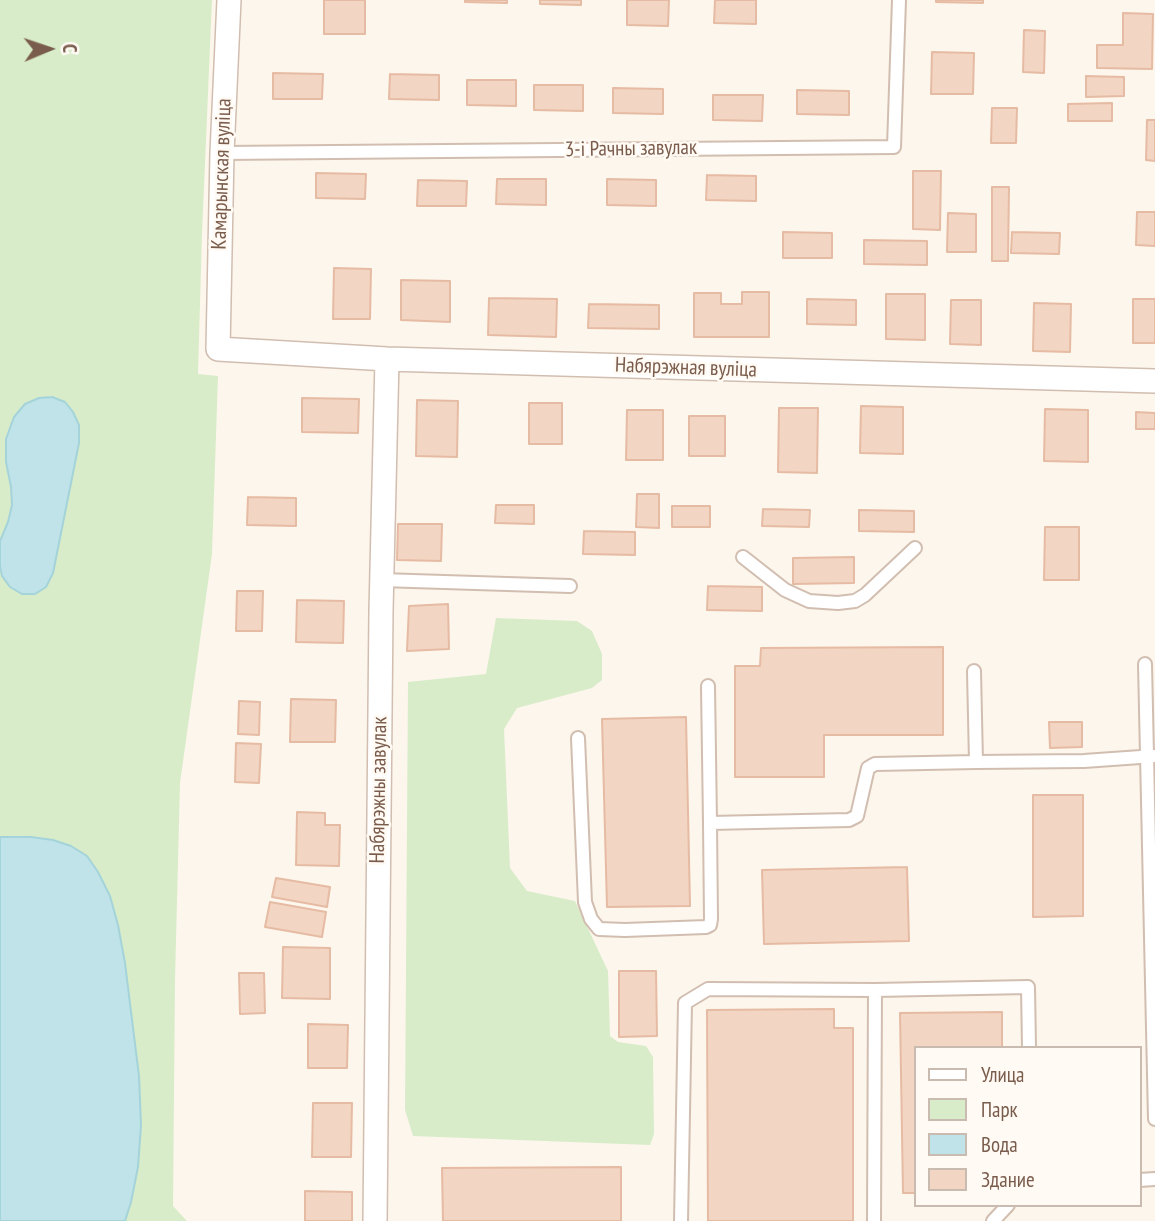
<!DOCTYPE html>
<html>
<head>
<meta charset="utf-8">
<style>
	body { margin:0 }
	#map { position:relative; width:1155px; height:1221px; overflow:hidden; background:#fdf6ec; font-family:"PT Sans Narrow",sans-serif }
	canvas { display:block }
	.legend { position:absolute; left:914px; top:1046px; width:228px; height:161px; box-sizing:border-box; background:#fffaf3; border:2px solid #cabbb1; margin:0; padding:9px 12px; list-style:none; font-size:21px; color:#7a5c4d }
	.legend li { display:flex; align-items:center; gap:14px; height:35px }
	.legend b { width:35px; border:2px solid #cabbb1 }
	.north { position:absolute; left:14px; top:14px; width:70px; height:70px; -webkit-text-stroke:5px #fffaf3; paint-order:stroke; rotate:88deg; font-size:19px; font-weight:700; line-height:28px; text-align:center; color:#7a5c4d }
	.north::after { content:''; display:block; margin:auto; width:24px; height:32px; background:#7a5c4d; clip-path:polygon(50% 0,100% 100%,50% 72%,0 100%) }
</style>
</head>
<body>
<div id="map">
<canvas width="1155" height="1221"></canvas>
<ul class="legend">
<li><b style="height:9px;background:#fff"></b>Улица</li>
<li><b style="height:19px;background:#d8ecc9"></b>Парк</li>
<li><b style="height:19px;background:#bfe3e8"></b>Вода</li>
<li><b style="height:19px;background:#f3d5c3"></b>Здание</li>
</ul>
<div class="north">С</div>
</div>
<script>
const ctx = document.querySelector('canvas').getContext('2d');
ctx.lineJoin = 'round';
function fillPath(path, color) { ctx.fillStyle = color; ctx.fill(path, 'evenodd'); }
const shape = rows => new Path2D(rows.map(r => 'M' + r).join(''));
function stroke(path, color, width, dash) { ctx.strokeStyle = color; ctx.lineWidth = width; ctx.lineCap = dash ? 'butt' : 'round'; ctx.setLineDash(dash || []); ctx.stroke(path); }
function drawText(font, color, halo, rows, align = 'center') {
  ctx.font = font + ' "PT Sans Narrow",sans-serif'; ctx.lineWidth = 5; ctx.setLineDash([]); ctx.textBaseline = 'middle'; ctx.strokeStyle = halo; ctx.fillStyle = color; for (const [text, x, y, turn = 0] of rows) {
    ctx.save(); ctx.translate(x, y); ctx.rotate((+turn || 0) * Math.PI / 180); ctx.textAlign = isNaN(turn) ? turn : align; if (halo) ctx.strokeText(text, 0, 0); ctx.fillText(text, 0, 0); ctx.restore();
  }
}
const green = shape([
	[0,0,212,0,202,233,198,374,218,376,212,554,180,783,175,980,173,1206,187,1221,125,1221,131,1202,138,1167,141,1125,139,1076,125,963,118,925,110,896,87,856,71,846,53,840,31,837,0,837],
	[496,618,577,621,592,631,602,654,602,680,592,688,517,708,504,729,510,868,527,891,575,901,608,971,610,1036,618,1042,646,1046,653,1057,654,1134,650,1145,413,1136,405,1110,408,682,486,674]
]);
const water = shape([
	[52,397,65,402,73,412,79,425,79,443,53,573,46,587,35,594,22,594,10,587,2,576,0,566,0,541,8,522,12,505,11,487,6,462,6,439,14,417,25,404,39,398,52,397],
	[0,837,31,837,53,840,71,846,87,856,98,872,110,896,118,925,125,963,139,1076,141,1125,138,1167,131,1202,125,1221,0,1221,0,837]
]);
const building = shape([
	[324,0,365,0,365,34,324,34,324,0],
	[465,0,507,0,507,3,465,2,465,0],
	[540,0,581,0,581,5,540,4,540,0],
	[627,0,669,0,668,26,627,25,627,0],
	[715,0,756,0,756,24,714,23,715,0],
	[936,0,983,0,983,3,936,2,936,0],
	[1123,13,1153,14,1152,69,1097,68,1097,45,1123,45,1123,13],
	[1024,30,1045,31,1044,73,1023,72,1024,30],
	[932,52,974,53,973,94,931,94,932,52],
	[273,73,323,74,322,99,273,99,273,73],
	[390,74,439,75,439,100,389,99,390,74],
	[1086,76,1124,77,1124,96,1086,97,1086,76],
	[467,80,516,80,516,106,467,105,467,80],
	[534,85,583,85,583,111,534,110,534,85],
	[613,88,663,89,663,114,613,113,613,88],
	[797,90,849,91,849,115,797,114,797,90],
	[713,95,763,95,762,121,713,120,713,95],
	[1112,103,1112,121,1068,121,1068,104,1112,103],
	[992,108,1017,108,1016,143,991,143,992,108],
	[1147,120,1155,120,1155,161,1146,160,1147,120],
	[913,171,941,171,940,230,913,229,913,171],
	[316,173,366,174,365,199,316,198,316,173],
	[707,175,756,176,756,201,706,200,707,175],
	[497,179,546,179,546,205,496,204,497,179],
	[607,179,656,180,656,206,607,205,607,179],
	[418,180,467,181,466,206,417,206,418,180],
	[992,187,1009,187,1008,261,992,261,992,187],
	[1137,212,1155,212,1155,246,1136,245,1137,212],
	[948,213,976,214,976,252,947,252,948,213],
	[783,232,832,233,832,258,783,258,783,232],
	[1012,232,1060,233,1059,254,1011,253,1012,232],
	[864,240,927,241,927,265,864,264,864,240],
	[334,268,371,269,370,319,333,319,334,268],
	[401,280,450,281,450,322,401,320,401,280],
	[742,292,769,292,769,337,694,337,694,293,721,293,721,304,742,304,742,292],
	[886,294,925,294,925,340,886,339,886,294],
	[489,298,557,299,556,337,488,335,489,298],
	[807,299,856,300,856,325,807,324,807,299],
	[1133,299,1155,299,1155,343,1133,343,1133,299],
	[951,300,981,300,981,345,950,344,951,300],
	[1034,303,1071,304,1070,352,1033,351,1034,303],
	[589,304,659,305,659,329,588,328,589,304],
	[302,398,359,399,358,433,302,432,302,398],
	[417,400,458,401,457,457,416,456,417,400],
	[529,403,562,403,562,444,529,444,529,403],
	[861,406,903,407,903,454,860,453,861,406],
	[779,408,818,408,817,473,778,472,779,408],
	[1045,409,1088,410,1088,462,1044,461,1045,409],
	[627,410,663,410,663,460,626,460,627,410],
	[1136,412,1155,413,1155,429,1136,429,1136,412],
	[689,416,725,416,725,456,689,456,689,416],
	[637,494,659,494,659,528,636,527,637,494],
	[248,497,296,498,296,526,247,525,248,497],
	[496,505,534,505,534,524,495,523,496,505],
	[672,506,710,506,710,527,672,527,672,506],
	[763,509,810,510,809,527,762,526,763,509],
	[859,510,914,511,914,532,859,531,859,510],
	[398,524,442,524,441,561,397,560,398,524],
	[1045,527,1079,527,1079,580,1044,580,1045,527],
	[584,531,635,532,635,555,583,554,584,531],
	[854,557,854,583,793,584,793,558,854,557],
	[708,586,762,587,762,611,707,610,708,586],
	[237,591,263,591,262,631,236,631,237,591],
	[297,600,344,601,343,643,296,642,297,600],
	[448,604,449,649,407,651,409,606,448,604],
	[943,647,943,735,824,735,824,777,735,777,735,666,760,666,761,648,943,647],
	[291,699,336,700,335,742,290,742,291,699],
	[239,701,260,702,259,735,238,734,239,701],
	[686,717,690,906,607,907,602,719,686,717],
	[1049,722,1082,722,1082,747,1050,748,1049,722],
	[236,743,261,744,259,783,235,782,236,743],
	[1033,795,1083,795,1083,916,1033,917,1033,795],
	[297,812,325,813,325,825,340,825,339,866,296,865,297,812],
	[907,867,909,941,764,944,762,870,907,867],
	[276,878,330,887,327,907,272,897,276,878],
	[270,902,326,912,322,937,265,927,270,902],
	[283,947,330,948,330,999,282,998,283,947],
	[619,971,656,971,657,1036,619,1037,619,971],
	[239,973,264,973,265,1013,240,1014,239,973],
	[834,1009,834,1028,853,1028,853,1221,708,1221,707,1010,834,1009],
	[1002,1012,1002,1048,915,1048,915,1193,903,1193,900,1013,1002,1012],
	[308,1024,348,1025,347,1068,308,1068,308,1024],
	[313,1103,352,1103,351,1157,312,1157,313,1103],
	[621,1167,621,1221,443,1221,442,1168,621,1167],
	[305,1191,352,1192,352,1221,305,1221,305,1191]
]);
const lane = shape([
	[222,153,894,147,899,0],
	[743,557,785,590,809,601,838,603,855,601,865,595,915,548],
	[381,580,570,586],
	[1145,664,1155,1119],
	[974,671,976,762,1084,761,1155,756],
	[708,686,710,823],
	[578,738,585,902,591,919,599,929,625,930,706,927,710,925,711,919,710,823,849,820,857,816,868,768,875,764,976,762],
	[1139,1180,1155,1179],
	[681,1221,685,1003,708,989,875,990],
	[874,1221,875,990,1028,987,1029,1048],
	[993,1221,1008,1205]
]);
const street = shape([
	[229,0,222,153,218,349,387,359,1155,381],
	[375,1221,381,611,387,359]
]);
const streetNames = [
	["3-і Рачны завулак",631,149,-1],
	["Камарынская вуліца",222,174,-88],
	["Набярэжная вуліца",686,368,2],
	["Набярэжны завулак",379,790,-89]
];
fillPath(green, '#d8ecc9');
fillPath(water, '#bfe3e8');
stroke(water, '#a5d3da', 2);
fillPath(building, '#f3d5c3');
stroke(building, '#e6bba3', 2);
stroke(lane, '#d1beb0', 16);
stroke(street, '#d1beb0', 26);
stroke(lane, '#fff', 12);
stroke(street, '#fff', 23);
drawText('21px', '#7a5c4d', '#fffaf3', streetNames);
</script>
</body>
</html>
